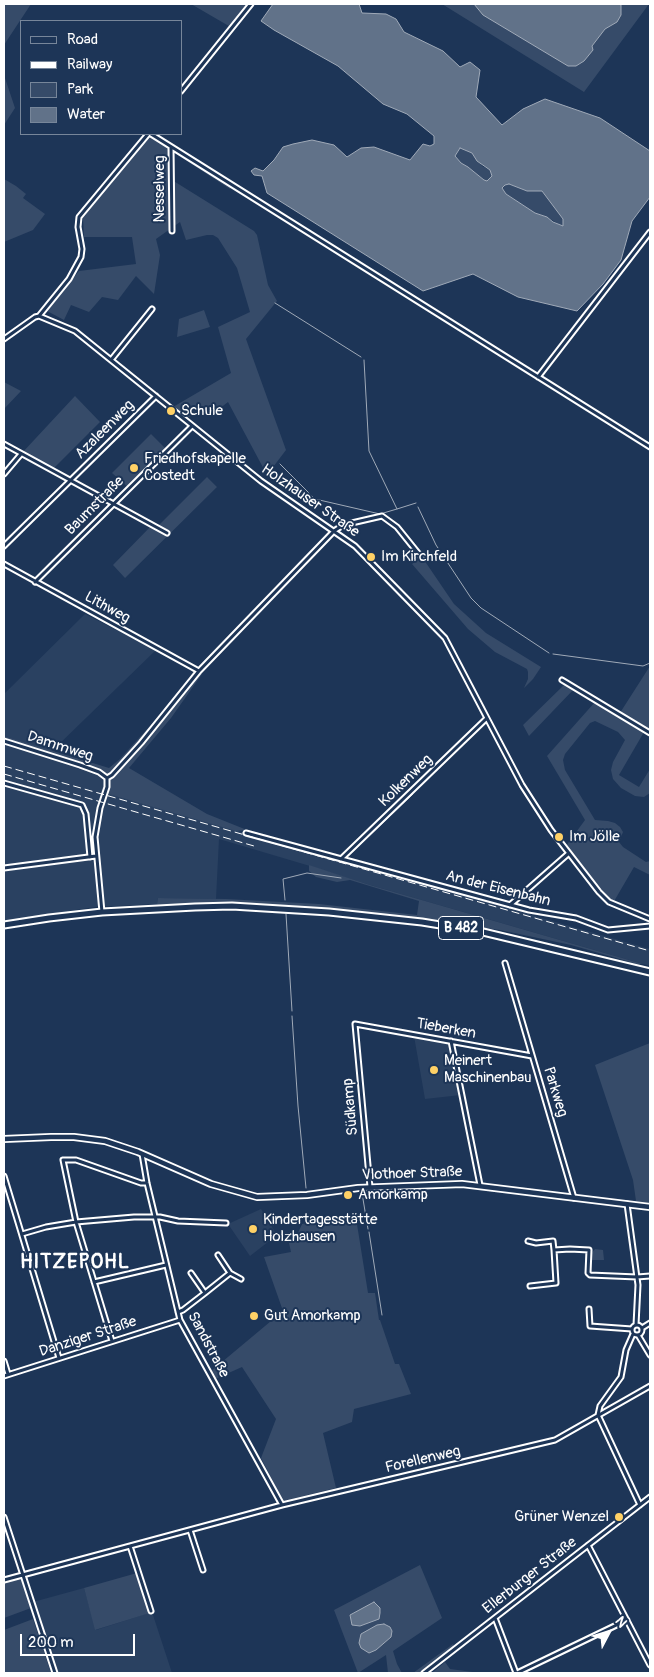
<!DOCTYPE html>
<html>
<head>
<meta charset="utf-8">
<style>
	body { margin:0 }
	#map { position:relative; width:654px; height:1677px; overflow:hidden; background:#1d3557; font-family:Pangolin,sans-serif }
	canvas { display:block }
	.frame { position:absolute; inset:0; border:5px solid #fff; pointer-events:none }
	.legend { position:absolute; left:20px; top:20px; width:162px; height:115px; box-sizing:border-box; background:#1d3557; border:1px solid #77869a; margin:0; padding:6px 9px; list-style:none; font-size:15px; color:#fff }
	.legend li { display:flex; align-items:center; gap:10px; height:25px }
	.legend b { width:25px; border:1px solid #77869a }
	.north { position:absolute; left:584px; top:1607px; width:50px; height:50px; -webkit-text-stroke:4px #1d3557; paint-order:stroke; rotate:50deg; font-size:14px; font-weight:700; line-height:20px; text-align:center; color:#fff }
	.north::after { content:''; display:block; margin:auto; width:18px; height:22px; background:#fff; clip-path:polygon(50% 0,100% 100%,50% 72%,0 100%) }
	.scale { position:absolute; left:20px; top:1634px; width:115px; height:22px; box-sizing:border-box; border:2px solid #fff; border-top:0; padding-left:6px; font-size:15px; line-height:18px; white-space:nowrap; color:#fff; -webkit-text-stroke:4px #1d3557; paint-order:stroke }
</style>
</head>
<body>
<div id="map">
<canvas width="654" height="1677"></canvas>
<div class="frame"></div>
<ul class="legend">
<li><b style="height:6px;background:#1d3557"></b>Road</li>
<li><b style="height:6px;background:#fff"></b>Railway</li>
<li><b style="height:14px;background:#364b69"></b>Park</li>
<li><b style="height:14px;background:#617289"></b>Water</li>
</ul>
<div class="north">N</div>
<div class="scale">200 m</div>
</div>
<script>
const ctx = document.querySelector('canvas').getContext('2d');
ctx.lineJoin = 'round';
function fillPath(path, color) { ctx.fillStyle = color; ctx.fill(path, 'evenodd'); }
const shape = rows => new Path2D(rows.map(r => 'M' + r).join(''));
function stroke(path, color, width, dash) { ctx.strokeStyle = color; ctx.lineWidth = width; ctx.lineCap = dash ? 'butt' : 'round'; ctx.setLineDash(dash || []); ctx.stroke(path); }
function drawText(font, color, halo, rows, align = 'center') {
  ctx.font = font + ' Pangolin,sans-serif'; ctx.lineWidth = 4; ctx.setLineDash([]); ctx.textBaseline = 'middle'; ctx.strokeStyle = halo; ctx.fillStyle = color; for (const [text, x, y, turn = 0] of rows) {
    ctx.save(); ctx.translate(x, y); ctx.rotate((+turn || 0) * Math.PI / 180); ctx.textAlign = isNaN(turn) ? turn : align; if (halo) ctx.strokeText(text, 0, 0); ctx.fillText(text, 0, 0); ctx.restore();
  }
}
const built = shape([
	[85,614,156,650,52,751,4,736,4,694],
	[4,743,100,776,104,782,102,792,650,949,650,966,370,885,310,866,219,839,216,899,158,898,157,904,95,907,4,921],
	[414,1036,449,1043,461,1095,425,1099],
	[261,1209,277,1235,250,1256,228,1224],
	[84,1588,96,1630,152,1612,172,1673,57,1673,33,1602]
]);
const green = shape([
	[4,4,31,4,4,45],
	[191,4,254,4,234,29],
	[442,4,649,4,584,92],
	[4,75,15,108,4,125],
	[147,134,155,134,234,183,230,189,173,152,172,180,254,231,257,235,268,285,277,301,246,339,286,450,267,475,228,402,215,412,210,406,187,418,173,407,231,373,218,327,250,312,237,268,218,238,213,235,207,235,186,240,180,222,156,239,160,255,154,294,136,276,118,300,102,297,89,312,71,305,64,320,47,311,79,271,136,264,132,237,84,237,83,218,95,201,93,200],
	[460,148,472,153,482,166,490,170,492,176,487,181,484,180,468,167,461,163,455,156],
	[4,179,16,186,26,194,23,198,45,214,33,230,4,242],
	[509,184,527,191,542,191,563,219,563,227,547,217,535,213,506,194,502,189,505,185],
	[204,310,210,327,177,337,179,319],
	[4,382,21,391,4,409],
	[75,396,100,422,52,470,22,453],
	[151,434,168,451,129,488,112,473],
	[207,477,217,487,125,578,113,565,152,525,157,527],
	[422,557,454,604,486,633,541,667,533,679,524,688,528,679,528,672,527,669,495,652,468,629,412,564],
	[650,666,650,735,644,732,619,775,639,787,650,769,650,793,644,797,635,796,621,788,613,779,611,770,613,762,625,740,618,732,595,721,590,723,565,754,563,760,565,770,595,820,608,821,615,823,620,827,623,832,619,842,623,847,646,862,650,861,650,875,634,867,613,903,566,846,585,820,547,756,595,702,618,716],
	[190,668,202,674,171,718,129,768,207,814,247,830,236,831,101,792,104,782,100,776,4,743,4,736,109,768,120,759,177,696,191,676,193,673],
	[565,684,574,689,529,736,523,725],
	[309,865,370,885,643,964,637,964,571,945,500,930,417,919,318,908,227,904,157,904,158,898,226,899,319,904,417,915,419,901,350,880,337,882,316,877,309,871],
	[650,1043,650,1203,636,1201,633,1180,595,1065],
	[326,1216,327,1219,356,1218,368,1293,375,1293,379,1320,380,1320,395,1364,399,1364,411,1394,354,1409,352,1422,323,1433,336,1488,283,1501,261,1458,276,1419,242,1367,215,1379,210,1372,283,1311,264,1257,291,1252,287,1234,298,1233,302,1224,318,1221,318,1217],
	[595,1249,603,1250,604,1260,591,1260,590,1255],
	[420,1565,442,1618,393,1651,397,1664,402,1673,388,1673,386,1655,358,1673,334,1610],
	[137,1573,150,1613,95,1630,84,1588],
	[19,1579,22,1580,31,1608,4,1618,4,1583],
	[33,1619,51,1673,4,1673,4,1630],
	[453,1644,454,1647,420,1673,413,1673],
	[445,1662,450,1669,480,1673,432,1673]
]);
const water = shape([
	[273,4,359,4,362,13,386,14,396,19,404,32,443,51,460,67,470,62,480,70,476,97,502,125,523,109,545,99,600,118,650,151,650,197,632,221,621,260,603,284,577,311,518,297,473,274,423,291,267,193,262,176,254,175,251,171,255,168,263,171,274,160,283,147,293,144,312,140,334,145,347,157,361,148,374,147,410,160,423,144,430,146,434,144,434,136,407,114,383,104,338,66,274,30,261,21,273,4],
	[460,148,472,153,477,161,490,170,492,176,487,181,484,180,468,167,461,163,455,156,460,148],
	[509,184,527,191,542,191,563,219,563,226,553,222,547,217,535,213,506,194,502,188,505,185,509,184],
	[474,4,619,4,621,5,621,15,617,22,605,29,592,46,593,50,584,61,576,66,568,66,483,15,474,4],
	[374,1602,380,1608,380,1613,379,1619,360,1626,352,1625,350,1615,374,1602],
	[384,1624,390,1627,392,1631,391,1637,376,1650,369,1653,361,1648,359,1643,361,1634,377,1625,384,1624]
]);
const stream = shape([
	[275,303,361,357],
	[364,360,369,451,397,509,416,503],
	[280,464,315,499,380,514,397,509],
	[418,507,436,545,471,598,481,608,549,653],
	[553,654,643,666,650,663],
	[346,858,413,794],
	[285,900,283,879,307,873,341,878],
	[286,914,292,1011],
	[292,1016,298,1106,306,1188],
	[362,1193,368,1229],
	[369,1232,382,1315]
]);
const street = shape([
	[181,91,251,4],
	[151,134,650,447],
	[171,147,172,231],
	[39,316,69,279,81,257,82,249,78,227,79,217,148,134],
	[4,339,35,317,39,316,75,331,261,481,355,546,445,638,522,785,551,830,599,892,609,902,650,919],
	[111,360,152,309],
	[538,377,650,232],
	[4,444,167,533],
	[4,474,21,454],
	[4,546,156,396],
	[4,564,199,671],
	[35,582,192,426],
	[562,680,650,733],
	[4,741,80,765,99,772,107,778],
	[107,778,112,775,141,743,199,671,334,531,343,525,382,516,397,527,422,558],
	[4,783,82,805,86,814,90,857],
	[246,833,529,910,576,918,608,930,650,926],
	[341,859,486,719],
	[4,868,96,856],
	[510,905,569,853],
	[102,912,95,837,100,808,107,787,107,778],
	[505,963,574,1198],
	[451,1041,480,1185],
	[142,1154,147,1183,180,1320,282,1505],
	[4,1176,59,1358],
	[370,1187,355,1024,532,1056],
	[627,1204,638,1285,636,1325],
	[22,1234,46,1227,76,1222,134,1217,160,1217,178,1221,226,1223],
	[528,1241,536,1243,553,1241,554,1250,556,1283,530,1286],
	[554,1250,570,1249,589,1250,588,1273,590,1275,637,1277,650,1276],
	[230,1273,241,1279],
	[94,1282,166,1265],
	[205,1293,230,1273,218,1255],
	[589,1309,590,1326,632,1329],
	[178,1312,183,1310,205,1293,191,1273],
	'632 1330a5 5 0 1 1 10 0a5 5 0 1 1-10 0Z',
	[642,1328,650,1323],
	[633,1334,626,1350,621,1377,600,1406,598,1415,640,1505],
	[638,1335,650,1355],
	[112,1341,76,1222,63,1160,76,1160,141,1183,147,1183],
	[4,1361,8,1374],
	[4,1376,180,1320],
	[4,1517,55,1673],
	[190,1530,203,1570],
	[588,1545,650,1665],
	[130,1546,151,1611],
	[4,1580,282,1505,555,1440,650,1386],
	[495,1618,516,1673],
	[424,1673,650,1497],
	[517,1673,627,1620]
]);
const secondary = shape([
	[4,1139,51,1137,74,1137,105,1141,138,1152,211,1184,257,1197,307,1195,358,1188,462,1184,650,1207]
]);
const primary = shape([
	[4,925,49,918,102,912,195,907,232,906,329,912,422,922,483,932,650,972]
]);
const rail = shape([
	[4,766,650,951],
	[4,774,254,846]
]);
const markers = [
	[171,411,5,"#ffd166"],
	[134,468,5,"#ffd166"],
	[371,557,5,"#ffd166"],
	[559,837,5,"#ffd166"],
	[434,1070,5,"#ffd166"],
	[348,1195,5,"#ffd166"],
	[253,1229,5,"#ffd166"],
	[254,1316,5,"#ffd166"],
	[619,1517,5,"#ffd166"]
];
const shields = [
	[461,928,45]
];
const shieldNames = [
	["B 482",461,928]
];
const streetNames = [
	["Nesselweg",160,189,-90],
	["Azaleenweg",105,430,-45],
	["Holzhauser Straße",310,501,35],
	["Baumstraße",95,506,-45],
	["Lithweg",107,608,29],
	["Dammweg",60,747,18],
	["Kolkenweg",406,781,-44],
	["An der Eisenbahn",498,889,14],
	["Tieberken",446,1029,10],
	["Parkweg",555,1092,73],
	["Südkamp",351,1107,-95],
	["Vlothoer Straße",412,1174,-2],
	["Danziger Straße",88,1337,-18],
	["Sandstraße",208,1345,62],
	["Forellenweg",423,1460,-13],
	["Ellerburger Straße",530,1576,-38]
];
const poiNames = [
	["Schule",181,411],
	["Friedhofskapelle",144,459],
	["Costedt",144,476],
	["Im Kirchfeld",381,557],
	["Im Jölle",569,837],
	["Meinert",444,1061],
	["Maschinenbau",444,1078],
	["Amorkamp",358,1195],
	["Kindertagesstätte",263,1220],
	["Holzhausen",263,1237],
	["Gut Amorkamp",264,1316],
	["Grüner Wenzel",609,1517,"right"]
];
const districtNames = [
	["HITZEPOHL",75,1263]
];
fillPath(built, '#2a4161');
fillPath(green, '#364b69');
fillPath(water, '#617289');
stroke(water, '#a0aab8', 1);
stroke(stream, '#a0aab8', 1);
stroke(street, '#fff', 7);
stroke(secondary, '#fff', 8);
stroke(primary, '#fff', 9);
stroke(street, '#1d3557', 3);
stroke(secondary, '#1d3557', 4.5);
stroke(primary, '#1d3557', 5);
stroke(rail, '#fff', 1, [8, 4]);
for (const [x, y, r, color] of markers) { const dot = new Path2D(); dot.arc(x, y, r, 0, 2 * Math.PI); ctx.fillStyle = color; ctx.fill(dot); stroke(dot, '#1d3557', 2); }
for (const [x, y, w] of shields) { const box = new Path2D(); box.roundRect(x - w / 2, y - 11.5, w, 23, 4); ctx.fillStyle = '#1d3557'; ctx.fill(box); stroke(box, '#fff', 1); }
drawText('bold 14px', '#fff', null, shieldNames);
drawText('15px', '#fff', '#1d3557', streetNames);
drawText('15px', '#fff', '#1d3557', poiNames, 'left');
ctx.letterSpacing = '1px';
drawText('bold 20px', '#fff', '#1d3557', districtNames);
ctx.letterSpacing = '0px';
</script>
</body>
</html>
